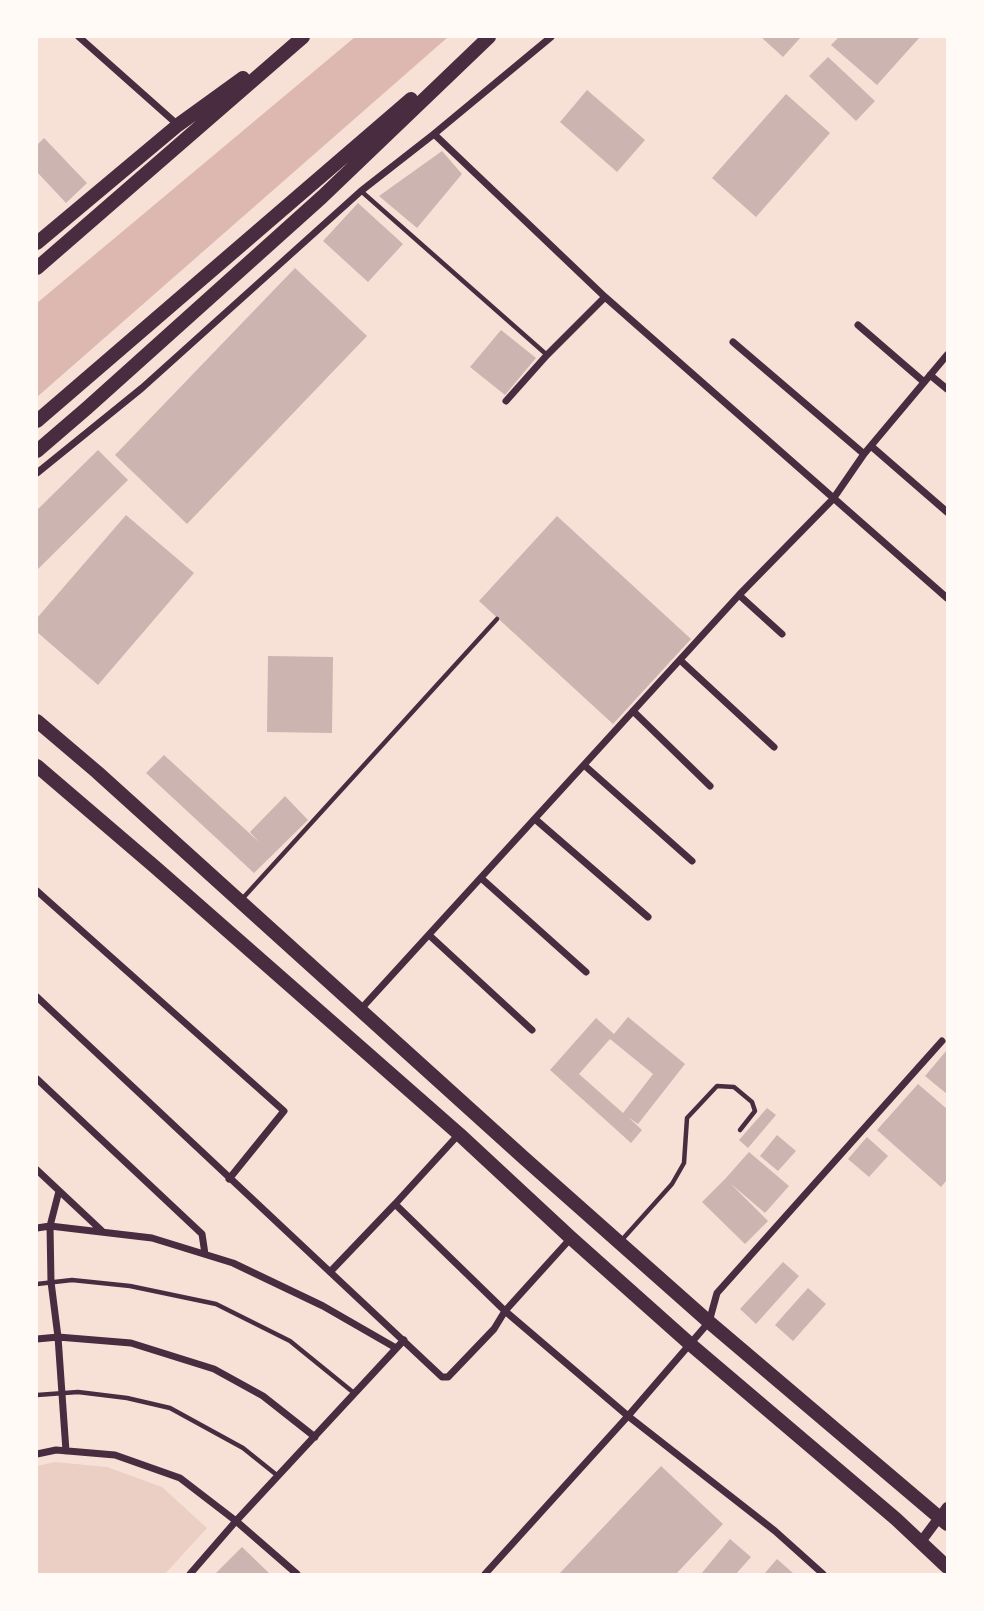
<!DOCTYPE html>
<html>
<head>
<meta charset="utf-8">
<style>
	body { margin:0 }
	#map { position:relative; width:984px; height:1611px; overflow:hidden; background:#f7e1d7; font-family:Overpass,sans-serif }
	canvas { display:block }
	.frame { position:absolute; inset:0; border:38px solid #fffaf5; pointer-events:none }
</style>
</head>
<body>
<div id="map">
<canvas width="984" height="1611"></canvas>
<div class="frame"></div>
</div>
<script>
const ctx = document.querySelector('canvas').getContext('2d');
ctx.lineJoin = 'round';
function fillPath(path, color) { ctx.fillStyle = color; ctx.fill(path, 'evenodd'); }
const shape = rows => new Path2D(rows.map(r => 'M' + r).join(''));
function stroke(path, color, width, dash) { ctx.strokeStyle = color; ctx.lineWidth = width; ctx.lineCap = dash ? 'butt' : 'round'; ctx.setLineDash(dash || []); ctx.stroke(path); }
const green = shape([
	[55,1462,107,1467,162,1487,207,1528,165,1574,37,1574,37,1466]
]);
const water = shape([
	[355,37,448,37,37,397,37,303]
]);
const building = shape([
	[761,37,801,37,783,57],
	[839,37,920,37,877,85,831,45],
	[828,57,875,101,856,121,809,76],
	[587,90,645,140,617,172,560,122],
	[786,94,830,133,756,217,712,178],
	[44,138,87,183,66,203,37,172,37,145],
	[442,151,462,174,417,228,379,196],
	[358,203,403,244,368,282,323,241],
	[295,268,367,336,187,524,115,455],
	[501,330,536,358,505,395,470,367],
	[98,450,128,480,37,570,37,510],
	[126,515,194,573,98,685,37,632,37,618],
	[557,516,691,639,613,724,479,601],
	[268,656,333,657,332,733,267,732],
	[164,755,259,842,250,832,285,796,308,820,254,873,146,773],
	[628,1017,685,1064,638,1124,628,1117,642,1130,631,1143,550,1070,596,1018,614,1034],
	[610,1039,653,1074,623,1113,579,1074],
	[947,1050,947,1094,925,1076],
	[918,1084,947,1109,947,1180,941,1187,877,1130],
	[767,1108,776,1115,748,1148,739,1140],
	[777,1135,796,1151,778,1171,760,1156],
	[867,1137,888,1156,869,1177,848,1159],
	[749,1152,789,1186,765,1213,730,1183,768,1221,745,1244,702,1202,725,1179],
	[783,1262,799,1276,756,1324,740,1309],
	[808,1288,826,1304,793,1341,775,1325],
	[661,1466,723,1524,676,1574,559,1574],
	[730,1539,751,1557,736,1574,701,1574],
	[242,1547,270,1574,215,1574],
	[777,1559,794,1574,764,1574]
]);
const service = shape([
	[361,191,547,355],
	[243,898,497,619],
	[620,1242,672,1184,684,1163,687,1118,717,1086,734,1087,752,1102,755,1111,740,1130],
	[37,1284,72,1280,130,1286,216,1304,290,1341,354,1393],
	[37,1395,78,1392,127,1398,170,1408,243,1448,278,1476]
]);
const minor = shape([
	[79,37,178,125],
	[434,134,605,297,947,598],
	[858,325,924,382],
	[733,342,864,454],
	[930,375,947,389],
	[506,401,547,355,605,297],
	[871,446,947,512],
	[37,473,142,388,361,191,434,134,551,37],
	[739,595,782,634],
	[680,660,774,747],
	[633,711,710,786],
	[584,765,692,861],
	[535,819,648,917],
	[481,878,586,972],
	[37,891,284,1111,229,1179],
	[429,935,532,1030],
	[37,997,442,1377,448,1377,494,1329,505,1311,571,1238],
	[360,1010,739,595,833,499,864,454,947,355],
	[37,1079,202,1234,205,1254],
	[37,1170,102,1231],
	[59,1191,50,1226,51,1282,58,1337,66,1451],
	[395,1204,505,1311,628,1416,775,1531,823,1574],
	[37,1228,50,1226,152,1238,233,1263,323,1306,396,1348],
	[330,1272,395,1204,459,1134],
	[37,1339,58,1337,131,1343,214,1369,263,1396,315,1437],
	[37,1454,56,1450,115,1455,180,1478,236,1521,297,1574],
	[190,1574,236,1521,404,1340],
	[485,1574,628,1416,709,1322,717,1293,942,1041]
]);
const tertiary = shape([
	[920,1543,947,1507]
]);
const primary = shape([
	[37,243,178,125,243,78],
	[37,268,303,37],
	[37,421,411,99],
	[37,451,87,408,322,197,489,37],
	[37,721,97,772,524,1158,709,1322,947,1524],
	[37,766,155,867,459,1134,571,1238,690,1344,896,1519,947,1567]
]);
fillPath(green, '#ebcfc5');
fillPath(water, '#dcb8b0');
fillPath(building, '#ccb4b1');
stroke(service, '#4a2c40', 4.5);
stroke(minor, '#4a2c40', 7);
stroke(tertiary, '#4a2c40', 10);
stroke(primary, '#4a2c40', 14);
</script>
</body>
</html>
